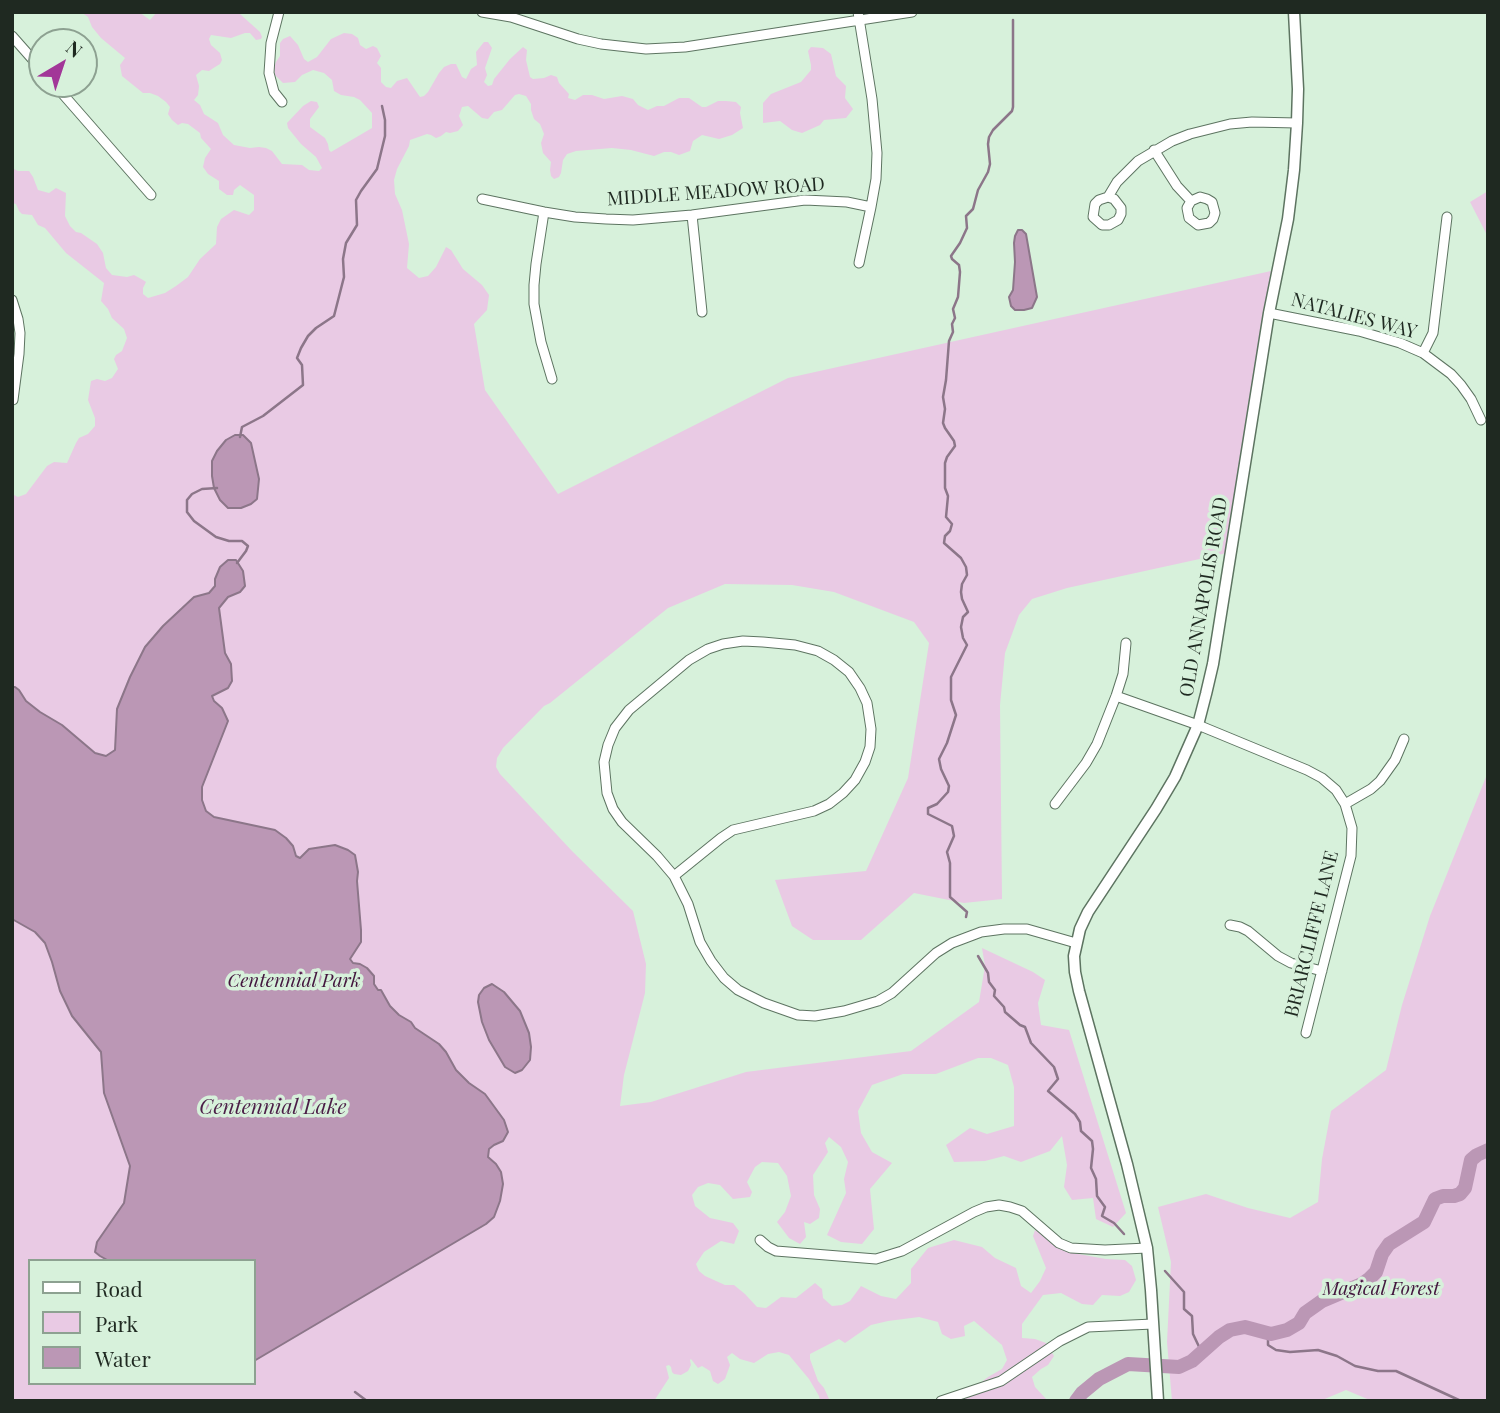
<!DOCTYPE html>
<html>
<head>
<meta charset="utf-8">
<style>
	body { margin:0 }
	#map { position:relative; width:1500px; height:1413px; overflow:hidden; background:#d7f1db; font-family:"Playfair Display",serif }
	canvas { display:block }
	.frame { position:absolute; inset:0; border:14px solid #1f2921; pointer-events:none }
	.legend { position:absolute; left:28px; top:1259px; width:228px; height:126px; box-sizing:border-box; background:#d7f1db; border:2px solid #8da191; margin:0; padding:9px 12px; list-style:none; font-size:21px; color:#1f2921 }
	.legend li { display:flex; align-items:center; gap:14px; height:35px }
	.legend b { width:35px; border:2px solid #8da191 }
	.north { position:absolute; left:28px; top:28px; width:70px; height:70px; box-sizing:border-box; background:#d7f1db; border:2px solid #8da191; border-radius:50%; rotate:39deg; font-size:19px; font-weight:700; line-height:28px; text-align:center; color:#1f2921 }
	.north::after { content:''; display:block; margin:auto; width:24px; height:32px; background:#a23798; clip-path:polygon(50% 0,100% 100%,50% 72%,0 100%) }
</style>
</head>
<body>
<div id="map">
<canvas width="1500" height="1413"></canvas>
<div class="frame"></div>
<ul class="legend">
<li><b style="height:9px;background:#fff"></b>Road</li>
<li><b style="height:19px;background:#e9cae4"></b>Park</li>
<li><b style="height:19px;background:#bb97b5"></b>Water</li>
</ul>
<div class="north">N</div>
</div>
<script>
const ctx = document.querySelector('canvas').getContext('2d');
ctx.lineJoin = 'round';
function fillPath(path, color) { ctx.fillStyle = color; ctx.fill(path, 'evenodd'); }
const shape = rows => new Path2D(rows.map(r => 'M' + r).join(''));
function stroke(path, color, width, dash) { ctx.strokeStyle = color; ctx.lineWidth = width; ctx.lineCap = dash ? 'butt' : 'round'; ctx.setLineDash(dash || []); ctx.stroke(path); }
function drawText(font, color, halo, rows, align = 'center') {
  ctx.font = font + ' "Playfair Display",serif'; ctx.lineWidth = 7; ctx.setLineDash([]); ctx.textBaseline = 'middle'; ctx.strokeStyle = halo; ctx.fillStyle = color; for (const [text, x, y, turn = 0] of rows) {
    ctx.save(); ctx.translate(x, y); ctx.rotate((+turn || 0) * Math.PI / 180); ctx.textAlign = isNaN(turn) ? turn : align; if (halo) ctx.strokeText(text, 0, 0); ctx.fillText(text, 0, 0); ctx.restore();
  }
}
const green = shape([
	[81,12,139,12,150,20,157,12,237,12,240,14,260,32,262,37,261,39,256,40,250,33,245,33,231,38,211,35,209,39,211,45,220,53,222,60,220,64,215,67,209,71,202,70,196,75,199,86,198,95,194,100,200,105,204,114,218,123,223,135,234,145,250,148,259,147,266,148,272,151,282,164,302,165,309,170,319,171,322,168,316,157,301,144,288,128,287,123,303,106,311,101,317,102,319,107,310,119,310,127,325,138,328,144,329,150,331,152,372,128,372,113,360,100,354,97,341,95,334,91,332,80,324,73,313,70,302,75,295,82,283,83,275,75,274,68,276,62,280,56,280,43,283,39,290,36,298,45,304,59,308,62,317,57,331,39,344,33,352,34,358,38,360,45,366,49,373,46,377,48,381,56,377,63,381,68,381,82,386,87,391,88,397,81,407,78,420,97,424,96,428,92,439,73,444,67,451,64,456,64,462,77,466,79,471,69,477,65,476,52,484,42,488,42,492,48,485,68,487,75,484,82,488,86,492,85,494,79,510,59,523,47,527,50,526,60,530,77,533,79,544,78,551,75,557,77,559,83,569,94,568,98,575,100,583,95,592,95,604,99,622,96,633,99,638,105,648,110,657,106,664,106,679,98,689,98,702,107,706,107,718,101,726,101,736,102,741,107,740,113,743,128,732,135,719,139,702,135,693,141,690,151,679,155,671,152,664,152,654,156,631,150,612,148,576,151,567,154,563,160,561,173,559,177,554,179,551,176,550,170,551,162,543,153,541,143,544,134,540,124,534,119,531,110,531,104,526,96,519,94,515,95,502,110,494,112,488,119,482,118,468,106,462,107,459,116,463,125,458,131,450,133,446,132,441,136,436,138,431,135,427,134,410,140,409,146,397,169,394,180,395,194,402,210,409,244,407,268,419,278,428,276,436,267,446,247,451,250,463,269,482,285,489,295,487,310,474,324,485,390,558,494,788,378,1271,271,1227,553,1067,588,1032,599,1019,615,1005,653,1000,705,1002,899,964,903,914,893,861,940,813,940,792,926,775,880,866,871,908,778,929,643,914,622,834,592,792,585,725,584,668,608,550,703,544,706,503,748,497,758,496,767,500,774,572,851,633,911,646,964,645,993,624,1075,620,1106,651,1102,746,1072,911,1051,979,1002,985,966,982,948,1033,972,1045,980,1038,1003,1041,1025,1069,1030,1126,1213,1113,1227,1096,1219,1093,1198,1072,1200,1064,1187,1067,1165,1062,1136,1050,1151,1021,1162,1004,1156,985,1161,954,1162,946,1145,970,1128,987,1134,1014,1126,1014,1087,1008,1065,991,1058,978,1058,936,1074,903,1074,872,1085,858,1111,861,1133,872,1152,892,1163,870,1189,874,1229,862,1244,841,1242,827,1235,846,1193,844,1179,848,1162,841,1147,829,1137,825,1143,828,1152,813,1175,814,1195,820,1209,819,1218,810,1224,804,1222,806,1237,800,1244,789,1238,777,1222,785,1212,791,1196,787,1176,778,1163,762,1162,755,1167,747,1182,752,1192,750,1197,733,1199,720,1185,708,1183,698,1187,692,1195,695,1206,710,1218,733,1223,739,1231,734,1244,721,1241,704,1252,696,1264,699,1271,705,1276,725,1285,734,1285,745,1294,757,1307,766,1308,781,1297,796,1298,815,1283,822,1289,823,1298,832,1306,842,1305,850,1301,861,1286,881,1296,896,1299,911,1283,911,1269,928,1248,954,1240,982,1247,995,1258,1016,1268,1021,1286,1031,1293,1040,1281,1046,1268,1033,1236,1035,1230,1073,1253,1106,1259,1125,1260,1132,1266,1136,1280,1129,1292,1120,1296,1102,1295,1093,1305,1082,1304,1061,1293,1043,1295,1022,1324,1022,1338,1035,1339,1046,1343,1054,1356,1048,1365,1041,1369,1032,1377,1035,1387,1048,1401,962,1401,965,1395,988,1377,1002,1369,1007,1360,1002,1345,974,1321,964,1326,965,1336,951,1339,942,1334,938,1322,919,1317,888,1321,871,1325,845,1343,839,1339,810,1354,810,1359,818,1381,824,1388,830,1401,820,1401,819,1396,809,1379,789,1355,779,1352,768,1354,754,1363,740,1359,732,1353,727,1357,730,1365,725,1379,718,1384,713,1381,710,1371,702,1366,698,1368,691,1359,690,1360,691,1365,688,1371,681,1375,674,1374,672,1372,671,1367,669,1365,666,1366,669,1378,654,1401,12,1401,12,494,18,497,26,494,47,466,54,462,67,463,76,443,79,438,88,434,95,426,95,418,88,400,91,381,97,379,105,381,112,378,118,369,114,359,116,355,122,351,127,338,124,329,112,318,108,309,101,301,104,283,66,253,45,228,38,225,32,215,22,214,19,211,16,204,12,203,12,168,18,171,29,171,33,177,38,190,49,193,56,188,66,193,65,216,70,226,76,232,81,233,97,244,103,253,106,268,112,275,127,277,134,275,143,280,146,282,143,288,143,294,148,298,165,293,176,286,188,277,200,259,216,244,217,227,221,219,234,210,249,215,254,210,254,195,240,185,234,190,233,195,227,195,219,189,219,181,208,174,203,167,205,158,211,149,201,138,200,133,188,124,182,123,178,125,172,120,168,114,170,107,166,102,158,96,150,93,143,93,122,76,120,65,125,58,101,38,92,27,88,17],
	[30,1261,254,1261,254,1383,30,1383],
	[811,47,823,48,831,54,836,76,846,86,845,98,853,109,846,118,824,120,820,125,802,133,792,130,780,121,763,123,763,103,771,94,801,82,811,70,811,65,808,51],
	[1488,191,1488,237,1470,202],
	[1488,772,1488,1401,1372,1401,1346,1390,1320,1401,1172,1401,1167,1342,1171,1262,1158,1207,1206,1194,1248,1208,1290,1218,1318,1202,1322,1159,1331,1111,1386,1070,1402,1005,1430,916]
]);
const water = shape([
	[1018,230,1022,230,1026,234,1037,297,1032,308,1024,310,1015,310,1011,306,1009,297,1013,290,1015,262,1014,243,1015,236,1018,230],
	[235,435,243,435,251,443,259,479,257,499,251,504,241,508,228,508,220,500,214,488,212,476,212,461,217,451,226,440,235,435],
	[228,560,236,560,243,571,245,586,240,592,228,597,219,608,225,653,231,664,232,681,228,688,212,696,214,701,222,708,228,721,202,787,202,800,206,811,214,817,275,830,286,838,293,846,296,856,300,858,309,849,335,845,348,850,355,855,358,872,357,881,361,930,361,942,350,959,353,963,360,964,367,968,374,976,374,984,378,990,381,990,390,1006,399,1015,411,1022,415,1028,439,1044,446,1052,456,1070,469,1083,485,1094,504,1120,508,1132,503,1141,494,1145,489,1149,488,1157,496,1164,501,1172,503,1184,500,1201,494,1217,486,1224,254,1361,254,1261,109,1261,100,1256,95,1252,97,1242,124,1203,130,1166,104,1093,101,1052,72,1016,60,991,52,962,45,943,35,932,12,919,12,687,15,687,19,690,26,701,40,712,62,725,95,753,106,756,115,750,117,709,130,677,145,647,163,626,194,597,209,593,215,586,215,579,220,567,228,560],
	[492,984,504,992,520,1011,529,1033,531,1047,530,1060,522,1070,515,1073,505,1067,489,1040,482,1022,478,1002,479,995,484,988,492,984]
]);
const stream = shape([
	[240,437,242,427,263,416,303,385,302,365,297,358,301,348,308,336,316,328,334,316,344,277,343,259,346,243,357,225,356,200,361,191,377,169,385,136,385,120,382,106],
	[217,488,202,489,192,494,187,500,187,512,194,521,216,537,229,541,242,541,248,546,246,551,237,563],
	[966,917,967,912,950,897,950,863,947,852,954,836,952,826,928,814,928,808,937,804,948,792,949,786,941,769,939,759,947,743,956,715,951,700,951,677,967,645,963,638,961,627,963,617,968,612,962,599,961,592,962,584,967,575,966,567,961,558,944,543,945,536,950,531,952,524,946,517,948,496,945,488,945,463,947,457,955,446,954,441,945,428,943,423,945,409,943,397,946,380,949,341,953,332,952,324,955,318,953,309,958,297,960,272,959,265,952,259,951,256,960,243,967,228,966,216,973,209,978,190,988,172,990,164,988,144,989,137,993,130,1012,111,1013,107,1013,20],
	[978,956,988,973,989,982,995,990,994,996,1004,1007,1005,1012,1020,1025,1025,1027,1031,1043,1054,1067,1058,1079,1048,1091,1075,1114,1080,1122,1081,1131,1092,1141,1093,1149,1091,1168,1096,1179,1097,1196,1105,1207,1102,1216,1114,1223,1124,1234],
	[1165,1271,1184,1292,1184,1309,1192,1316,1193,1334,1202,1353],
	[1266,1333,1268,1340,1268,1345,1276,1350,1290,1352,1318,1350,1337,1356,1355,1366,1378,1371,1396,1371,1461,1401],
	[355,1392,367,1401]
]);
const river = shape([
	[1076,1401,1082,1393,1099,1379,1128,1364,1179,1367,1192,1361,1219,1337,1230,1330,1245,1327,1271,1334,1287,1330,1299,1323,1305,1313,1322,1301,1362,1284,1369,1279,1376,1272,1382,1254,1389,1244,1424,1222,1435,1199,1443,1196,1454,1196,1460,1194,1465,1188,1471,1160,1477,1155,1488,1150]
]);
const minor = shape([
	[279,12,271,43,269,73,274,92,282,102],
	[482,12,511,17,578,39,601,44,646,49,685,47,912,12],
	[858,12,872,99,877,153,876,179,871,207,859,263],
	[12,36,42,70],
	[54,84,151,195],
	[1154,150,1177,186,1191,201,1200,197,1207,199,1212,202,1215,213,1213,219,1209,223,1198,225,1189,218,1187,208,1191,201],
	[1108,197,1114,199,1121,208,1121,214,1118,220,1109,225,1102,225,1093,217,1095,204,1099,200,1108,197,1117,182,1138,161,1172,141,1190,134,1230,124,1252,122,1297,123],
	[482,199,544,212,575,217,606,219,633,220,692,215,805,200,847,202,871,207],
	[544,212,536,264,534,285,534,304,541,342,552,379],
	[692,215,702,312],
	[12,300,18,319,20,333,19,354,13,400],
	[1269,313,1359,331,1400,343,1423,353,1451,374,1461,385,1471,399,1481,420],
	[1423,353,1433,333,1447,217],
	[1116,696,1198,725,1307,770,1322,778,1336,790,1345,804,1352,828,1351,856,1306,1033],
	[1055,804,1086,763,1097,744,1116,696,1123,674,1126,643],
	[1345,804,1371,789,1380,781,1395,760,1404,739],
	[674,876,721,838,733,830,814,811,829,804,843,793,855,780,865,762,870,747,871,729,867,703,860,688,849,672,834,660,818,651,795,645,763,642,743,641,723,644,708,649,689,660,629,710,615,728,608,745,604,762,607,793,613,809,622,822,657,856,674,876,688,904,700,942,711,961,724,978,738,990,764,1003,798,1015,815,1016,844,1011,878,1001,892,993,936,953,952,943,981,932,1004,929,1027,929,1076,943],
	[1230,925,1240,927,1248,931,1278,956,1291,963,1322,971],
	[760,1240,768,1247,776,1251,876,1259,902,1251,974,1212,986,1207,999,1205,1010,1207,1022,1211,1059,1243,1071,1248,1105,1250,1147,1248],
	[941,1401,1001,1381,1060,1341,1088,1327,1153,1324]
]);
const tertiary = shape([
	[1158,1401,1151,1290,1147,1248,1127,1164,1079,991,1075,972,1074,956,1080,929,1088,912,1156,809,1175,777,1198,725,1206,694,1213,664,1269,313,1288,219,1294,170,1297,123,1298,89,1294,12]
]);
const streetNames = [
	["MIDDLE MEADOW ROAD",716,192,-4],
	["NATALIES WAY",1354,316,15],
	["OLD ANNAPOLIS ROAD",1204,597,-80],
	["BRIARCLIFFE LANE",1312,934,-76]
];
const parkNames = [
	["Centennial Park",294,981],
	["Magical Forest",1381,1289]
];
const waterNames = [
	["Centennial Lake",273,1107]
];
fillPath(green, '#e9cae4');
fillPath(water, '#bb97b5');
stroke(water, '#8c7689', 2);
stroke(stream, '#8c7689', 2.5);
stroke(river, '#bb97b5', 14);
stroke(minor, '#5d7461', 11);
stroke(tertiary, '#5d7461', 13);
stroke(minor, '#fff', 9);
stroke(tertiary, '#fff', 10);
drawText('19px', '#1f2921', '#d7f1db', streetNames);
drawText('italic 19px', '#43163e', '#d7f1db', parkNames);
drawText('italic 21px', '#4b1e47', '#d7f1db', waterNames);
</script>
</body>
</html>
